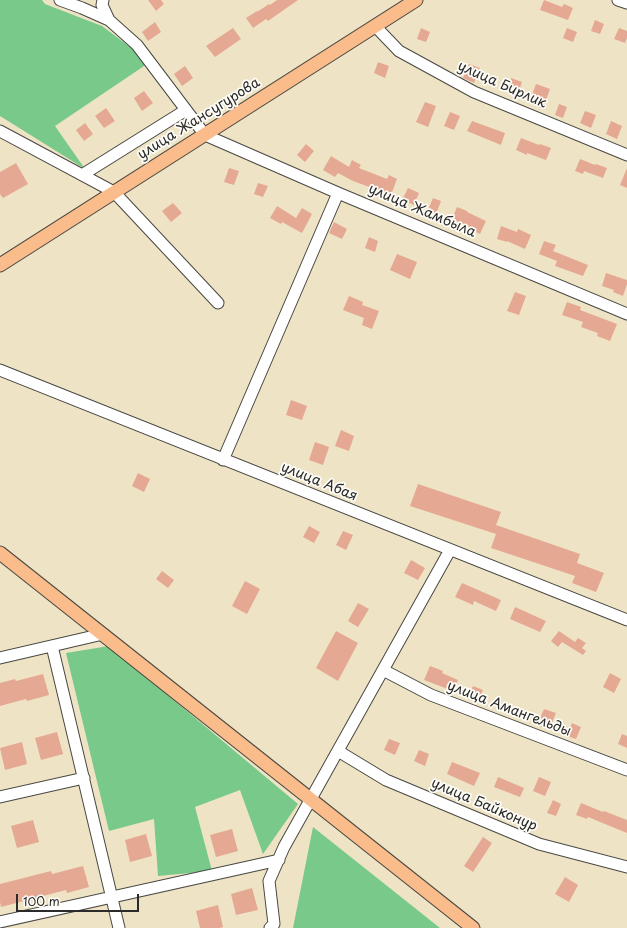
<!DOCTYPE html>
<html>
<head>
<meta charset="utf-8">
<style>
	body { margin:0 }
	#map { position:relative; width:627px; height:928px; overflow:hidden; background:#eee4c5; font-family:"Playpen Sans",sans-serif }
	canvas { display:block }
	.scale { position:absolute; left:16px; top:894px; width:123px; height:18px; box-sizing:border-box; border:2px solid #2b2b2b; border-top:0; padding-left:5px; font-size:12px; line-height:14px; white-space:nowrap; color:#2b2b2b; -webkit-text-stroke:3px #fdfcf7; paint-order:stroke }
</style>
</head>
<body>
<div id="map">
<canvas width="627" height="928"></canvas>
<div class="scale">100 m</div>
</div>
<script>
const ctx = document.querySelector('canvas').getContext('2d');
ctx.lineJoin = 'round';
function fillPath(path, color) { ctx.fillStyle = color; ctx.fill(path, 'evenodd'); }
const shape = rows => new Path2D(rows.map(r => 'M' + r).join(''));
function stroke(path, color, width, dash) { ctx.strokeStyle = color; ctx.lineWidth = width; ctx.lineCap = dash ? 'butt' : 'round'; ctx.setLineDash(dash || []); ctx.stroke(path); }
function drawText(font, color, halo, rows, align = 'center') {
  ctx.font = font + ' "Playpen Sans",sans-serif'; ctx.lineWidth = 3.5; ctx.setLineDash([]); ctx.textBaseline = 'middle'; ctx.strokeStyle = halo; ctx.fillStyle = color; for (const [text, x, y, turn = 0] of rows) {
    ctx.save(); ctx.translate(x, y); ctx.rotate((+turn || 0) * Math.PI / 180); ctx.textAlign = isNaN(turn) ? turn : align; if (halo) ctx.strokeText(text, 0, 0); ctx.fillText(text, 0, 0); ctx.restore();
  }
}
const green = shape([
	[0,0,42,0,45,4,102,26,150,62,55,126,85,169,0,116],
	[109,646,298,804,263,854,240,790,195,807,212,871,158,876,154,819,109,831,66,653],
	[313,827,440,928,293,928]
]);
const building = shape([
	[148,0,161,0,164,4,156,11],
	[277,0,298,0,268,21,266,19,253,28,246,18,257,11,257,12,269,4,270,5],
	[544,0,562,7,564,4,573,8,568,20,540,10],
	[595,20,604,24,600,34,591,31],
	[155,22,161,32,148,41,142,32],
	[233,28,241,39,215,57,206,46],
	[421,28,430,32,426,42,417,39],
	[567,28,577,32,573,42,563,38],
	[619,28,627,31,627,38,625,43,614,39],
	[378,62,389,66,385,78,374,73],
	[469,64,480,68,474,83,463,78],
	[185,66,193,78,182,86,174,74],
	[511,78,522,82,518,94,507,90],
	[536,84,550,89,543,109,529,103],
	[144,91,153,103,142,111,134,98],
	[425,102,436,106,428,127,416,122],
	[559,104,567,107,563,118,555,115],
	[106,108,115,121,104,128,95,116],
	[585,111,596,115,591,128,580,123],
	[450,112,460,116,454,130,444,126],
	[472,121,505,133,501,145,467,131],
	[611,121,622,126,617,139,606,134],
	[85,123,93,134,84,141,76,130],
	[521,138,539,145,540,144,551,148,546,160,527,153,527,155,516,150],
	[306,144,314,151,305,162,297,155],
	[331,156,349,167,352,160,361,165,359,168,387,179,389,175,397,179,391,195,353,181,338,173,335,177,323,170],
	[580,159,595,165,596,164,607,168,603,178,584,171,583,174,575,171],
	[16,163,28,184,3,198,0,194,0,172],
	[229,168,239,171,234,185,224,182],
	[627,168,627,188,620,185],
	[258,183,268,186,263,197,254,194],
	[408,188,419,193,414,205,402,200],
	[433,198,441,201,436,214,428,210],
	[173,203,182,213,171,222,162,211],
	[277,206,296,218,302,208,312,214,302,233,282,222,281,224,270,218],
	[457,207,467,211,467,212,486,221,480,234,468,228,469,226,452,219],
	[334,222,347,229,342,239,329,233],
	[501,226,517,232,518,229,531,235,525,249,507,241,507,242,497,239],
	[369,237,378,241,375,252,365,248],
	[544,241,556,245,553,251,588,265,583,276,555,266,557,261,539,254],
	[397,254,417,262,410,279,390,270],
	[606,273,627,280,627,284,623,296,613,292,614,290,602,286],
	[515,292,526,296,519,315,507,311],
	[349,296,363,302,362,305,379,311,372,329,362,325,364,318,343,310],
	[567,302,581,307,580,310,617,324,610,341,597,336,598,333,581,327,583,322,562,315],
	[291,400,307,406,302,420,286,415],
	[341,430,354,436,349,451,335,446],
	[315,442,329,447,323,465,309,460],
	[138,473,150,479,144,492,132,486],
	[418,484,501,512,496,525,580,554,577,563,604,573,596,592,572,583,575,576,491,548,496,534,410,506],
	[309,526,320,532,314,543,303,537],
	[343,531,353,535,346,550,336,545],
	[411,560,425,568,418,580,404,573],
	[162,571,174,580,168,588,156,579],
	[245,581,260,589,247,614,232,606],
	[462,583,501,600,496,611,474,601,473,605,455,597],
	[358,603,369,609,358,627,348,621],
	[515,607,546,621,540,632,510,619],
	[336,631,358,643,338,681,316,668],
	[559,631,575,642,578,638,586,643,582,648,586,651,583,655,562,642,558,647,551,641],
	[430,666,443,671,442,673,458,680,453,691,424,680],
	[610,673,621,679,614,693,603,687],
	[43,674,49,695,27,701,26,699,0,706,0,683,15,679,16,681],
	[473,686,483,690,479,700,469,696],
	[544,709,556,713,549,730,537,725],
	[572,723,581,727,576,739,567,736],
	[57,732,63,754,41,760,35,738],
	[622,734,627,736,627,748,618,744],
	[389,739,400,743,395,755,384,750],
	[22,742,27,764,5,770,0,748],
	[419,750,429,754,425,766,414,761],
	[452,762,480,773,474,786,447,774],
	[498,777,524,788,520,797,494,787],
	[539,777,551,782,545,796,533,791],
	[553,800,561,804,556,816,547,813],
	[581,803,603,812,604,811,627,820,627,833,588,817,587,819,576,815],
	[33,820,39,842,17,848,11,826],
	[232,829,238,851,216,857,210,835],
	[146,834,152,856,130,862,125,840],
	[483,837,492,843,473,872,464,866],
	[83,866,89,887,67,893,66,890,1,907,0,902,0,884,51,871,52,874],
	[565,877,578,885,569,902,555,894],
	[252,888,258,910,236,915,231,894],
	[218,905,223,927,220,928,200,928,196,911]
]);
const minor = shape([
	[60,0,82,8,109,20,137,45,205,135,338,193,627,314],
	[103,0,102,5,109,20],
	[618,0,627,3],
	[375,26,399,51,474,92,627,155],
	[0,131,114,192,218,303],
	[82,175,186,110],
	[0,370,627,620],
	[223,460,338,193],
	[52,646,119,928],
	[0,658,103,634],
	[383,670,431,695,627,770],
	[338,751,386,780,539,844,627,867],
	[0,797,84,778],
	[0,922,279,860],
	[270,928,274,924,269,881,284,847,450,550]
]);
const major = shape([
	[0,265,416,0],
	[0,553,473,928]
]);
const streetNames = [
	["улица Бирлик",502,85,24],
	["улица Жансугурова",199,119,-32],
	["улица Жамбыла",422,211,23],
	["улица Абая",319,482,22],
	["улица Амангельды",509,709,21],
	["улица Байконур",484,805,23]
];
fillPath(green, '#78c98a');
fillPath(building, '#e5a892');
stroke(minor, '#484742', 13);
stroke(major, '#484742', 15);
stroke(minor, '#fff', 11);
stroke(major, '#f9bc8a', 13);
drawText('14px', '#2b2b2b', '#fdfcf7', streetNames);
</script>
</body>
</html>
